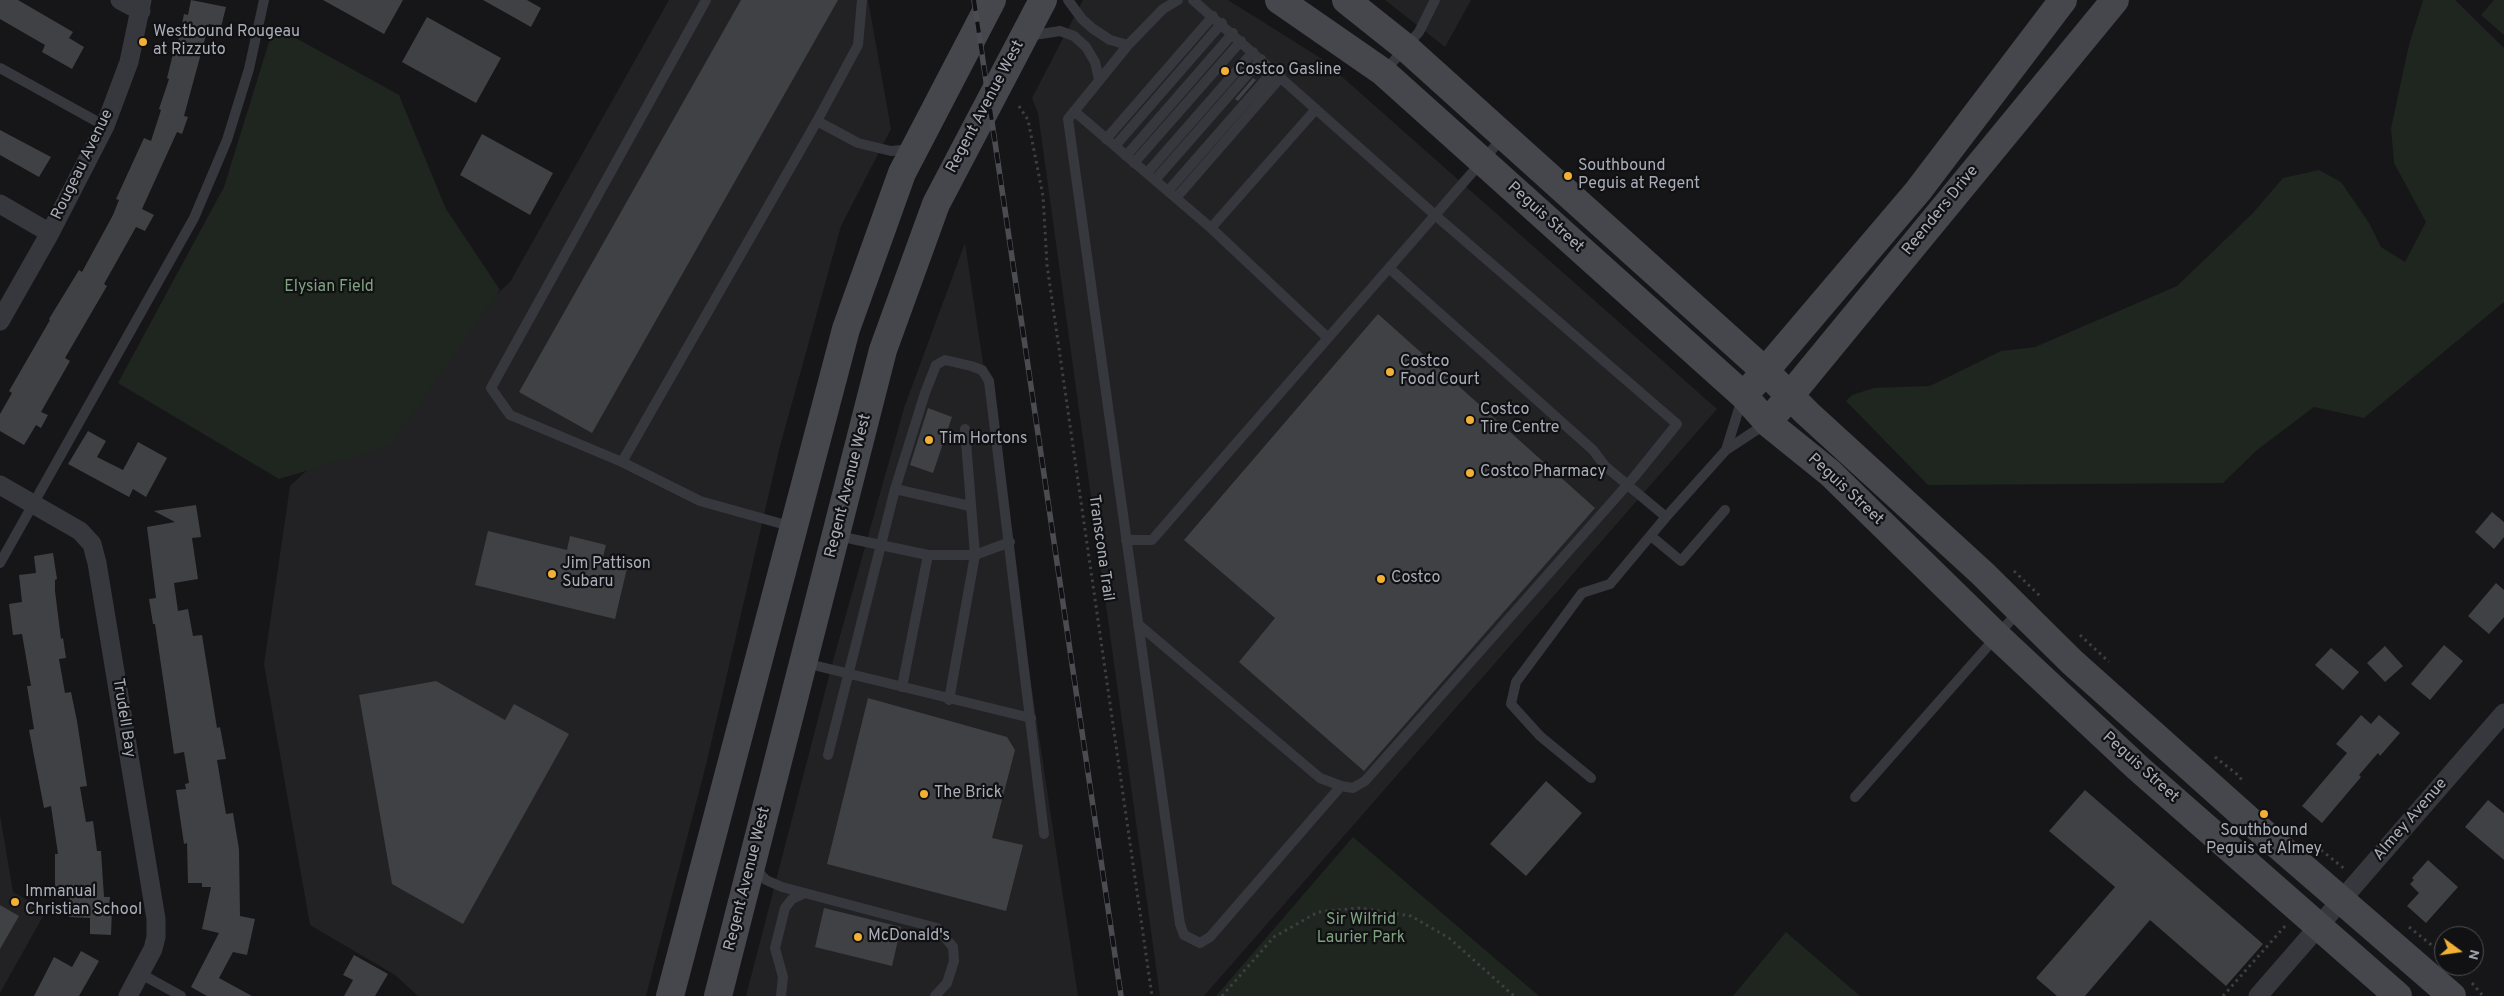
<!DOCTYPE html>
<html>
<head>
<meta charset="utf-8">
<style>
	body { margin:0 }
	#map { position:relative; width:2504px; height:996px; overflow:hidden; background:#161618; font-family:Overpass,sans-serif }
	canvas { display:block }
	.north { position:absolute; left:2434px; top:926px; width:50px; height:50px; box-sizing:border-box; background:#111113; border:1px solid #4d4f55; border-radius:50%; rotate:104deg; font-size:14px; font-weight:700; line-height:20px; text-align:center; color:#a8adb8 }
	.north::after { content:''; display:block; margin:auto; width:18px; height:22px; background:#f2b134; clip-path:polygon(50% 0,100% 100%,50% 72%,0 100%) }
</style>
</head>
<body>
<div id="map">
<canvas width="2504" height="996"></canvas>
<div class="north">N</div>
</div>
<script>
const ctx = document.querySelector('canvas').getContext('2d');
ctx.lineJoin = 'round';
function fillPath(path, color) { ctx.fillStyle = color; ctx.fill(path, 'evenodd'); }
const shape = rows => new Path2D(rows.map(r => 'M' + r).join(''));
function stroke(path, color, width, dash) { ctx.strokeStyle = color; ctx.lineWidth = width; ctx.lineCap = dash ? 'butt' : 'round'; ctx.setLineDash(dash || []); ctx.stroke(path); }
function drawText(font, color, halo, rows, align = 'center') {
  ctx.font = font + ' Overpass,sans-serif'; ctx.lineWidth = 4.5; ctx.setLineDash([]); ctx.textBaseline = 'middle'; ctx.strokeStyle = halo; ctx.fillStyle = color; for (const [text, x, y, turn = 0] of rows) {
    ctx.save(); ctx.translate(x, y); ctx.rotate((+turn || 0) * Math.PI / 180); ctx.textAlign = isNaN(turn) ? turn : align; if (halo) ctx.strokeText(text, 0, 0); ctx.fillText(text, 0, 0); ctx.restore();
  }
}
const built = shape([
	[669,0,868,0,891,129,841,226,779,450,707,761,646,996,418,996,395,975,310,925,264,664,290,486,510,282],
	[1083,0,1228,0,1322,59,1717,409,1204,996,1160,996,1038,113,1032,98],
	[1385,0,1471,0,1445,47],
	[965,243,1078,996,746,996,833,661,904,408],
	[0,815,13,892,46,911,0,993]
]);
const green = shape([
	[2423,0,2455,0,2504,48,2504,302,2364,418,2314,407,2257,450,2223,483,1928,485,1846,401,1852,395,1874,388,1930,386,2001,351,2035,347,2177,286,2253,213,2283,178,2319,170,2341,182,2369,223,2381,247,2405,262,2426,222,2394,163,2391,128,2409,45],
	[2494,0,2504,0,2504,35,2481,15],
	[274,26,399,95,446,209,500,290,389,446,279,479,118,383,224,187],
	[1353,837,1539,996,1216,996],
	[1786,932,1860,996,1733,996]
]);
const building = shape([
	[0,0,18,0,73,32,69,38,84,47,72,69,42,52,45,45,0,19],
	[191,0,226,7,221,27,209,24,184,116,188,117,182,134,177,132,142,209,154,215,145,231,136,227,104,284,107,286,65,358,70,361,41,412,48,415,41,428,36,425,24,445,0,431,0,414,12,393,9,391,50,320,49,319,79,270,82,272,113,215,119,200,116,199,144,138,151,141,161,110,159,109,169,79,167,78,175,46,177,47,184,14,188,15],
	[323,0,403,0,384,34],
	[483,0,527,0,541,8,531,27],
	[741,0,838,0,592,433,519,392],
	[427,17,501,58,476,103,402,62],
	[1253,78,1256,80,1238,101,1235,99],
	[0,130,51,157,39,177,0,155],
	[482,134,553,173,530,215,460,175],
	[1378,314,1595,508,1364,771,1239,662,1275,618,1184,540],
	[928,408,952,417,933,473,910,465],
	[88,431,106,441,97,457,123,470,138,442,167,458,146,497,133,489,129,497,68,464],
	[196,505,201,537,192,538,198,579,174,583,178,611,188,609,193,636,202,635,217,728,220,727,226,759,217,760,226,814,233,813,239,849,240,916,255,919,247,955,233,952,219,978,252,996,207,996,191,987,219,933,202,929,211,887,202,887,202,883,188,883,187,843,184,844,176,790,186,789,185,784,189,783,184,752,174,754,155,624,153,624,149,599,156,598,147,527,175,522,154,511],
	[2492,512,2504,522,2504,537,2494,549,2475,532],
	[488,531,567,550,570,536,606,545,603,557,628,564,615,619,475,585],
	[53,553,57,579,55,580,55,591,61,639,63,638,66,658,59,659,65,693,71,692,77,721,87,786,80,787,86,822,93,821,97,851,101,851,104,897,110,897,109,909,112,909,111,935,90,934,90,918,69,917,70,889,55,890,55,854,58,854,51,806,44,808,29,730,34,729,27,686,31,686,22,634,13,635,9,604,22,602,19,575,36,573,34,556],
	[2496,583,2504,590,2504,617,2489,634,2468,616],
	[2444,645,2463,661,2430,700,2411,684],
	[2385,646,2403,666,2385,682,2367,663],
	[2331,648,2359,672,2343,690,2315,665],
	[436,681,505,720,514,704,569,734,463,924,392,884,359,695],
	[868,698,1007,737,1015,750,992,838,1023,845,1006,911,827,864],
	[2361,715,2371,724,2379,715,2400,733,2380,756,2378,753,2359,775,2361,777,2322,823,2302,806,2347,753,2336,744],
	[1546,781,1582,813,1526,876,1490,844],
	[2085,790,2263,944,2226,986,2150,920,2085,996,2057,996,2036,978,2115,887,2049,831],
	[2488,800,2504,813,2504,860,2465,827],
	[2428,860,2458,887,2426,923,2407,906,2419,893,2410,884,2414,880,2412,878],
	[0,905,19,916,0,949],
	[824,908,901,927,892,966,815,947],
	[81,951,99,961,79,996,34,996,54,957,72,967],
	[354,955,388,974,375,996,344,996,353,980,343,975]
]);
const path = shape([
	[1019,106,1028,120,1043,196,1047,265,1152,996],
	[2014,571,2042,598],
	[2080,635,2109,662],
	[2215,757,2238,775,2244,783],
	[2316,846,2346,870],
	[2409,927,2444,955],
	[2457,966,2463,973],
	[2472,983,2483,996],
	[1222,996,1274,937,1318,912,1360,908,1411,916,1449,938,1514,996],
	[2223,996,2286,925]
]);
const lane = shape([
	[1068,0,1082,19,1092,28,1110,40,1128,45],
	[1178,0,1163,9,1128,45,1068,119,1180,924,1184,935,1200,943,1210,937,1341,786,1353,788,1365,781,1635,476,1677,424,1435,215,1193,0],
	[1028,36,1060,31,1074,36,1086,47,1095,62,1099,79],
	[0,68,105,126],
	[1384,72,1419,32,1435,0],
	[1074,111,1211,228,1328,338],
	[817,121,858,143,891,151,912,149],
	[1106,139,1213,16],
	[1115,146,1222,23],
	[1126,156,1233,33],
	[1134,163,1241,41],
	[1147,173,1253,52],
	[1155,180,1261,59],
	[1168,191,1274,70],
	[1176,198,1281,77],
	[1211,228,1316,109],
	[1389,268,1593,450,1605,466,1666,517,1726,450,1742,399],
	[1726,450,1767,423],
	[622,462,510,415,491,388,706,0],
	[895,489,970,506],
	[793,527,700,501,622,462,817,121,858,45,862,0],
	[838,536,928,555,975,555,1010,542],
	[1651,536,1681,561,1725,510],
	[1126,540,1152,540,1504,136],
	[0,563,194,218,227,140,249,69,264,0],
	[1138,624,1320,778,1341,786],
	[805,663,1031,718],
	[902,687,928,555],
	[949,700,975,555,965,429],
	[828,755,895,489,925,393,936,365,945,360,971,366,982,370,989,381,1044,834],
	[1591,778,1540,736,1511,704,1516,682,1582,593,1610,584,1666,517],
	[1855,797,2018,612],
	[754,868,766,880,782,887,937,928,953,947,954,961,947,983,935,996],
	[141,974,181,996],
	[781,996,783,977,775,948,785,908,792,899,803,894]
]);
const street = shape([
	[120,0,141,11],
	[0,204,50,233],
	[0,321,50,233,105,126,129,62,142,0],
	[0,485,80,531,92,544,97,563,156,919,156,937,153,949,128,996],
	[2258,996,2504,713]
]);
const secondary = shape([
	[1279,0,1383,72,1743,395,1768,423,1830,473,1997,636,2138,768,2398,996],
	[1346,0,1405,47,1766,372,1807,413,1982,573,2072,662,2259,829,2452,996],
	[1754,384,1918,191,2063,0],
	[1778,410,2115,0],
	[670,996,846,329,902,173,992,0],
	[718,996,883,350,936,204,1043,0]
]);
const rail = shape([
	[974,0,1121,996]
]);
const markers = [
	[143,42,5,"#f2b134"],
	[1225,71,5,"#f2b134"],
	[1568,176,5,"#f2b134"],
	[1390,372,5,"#f2b134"],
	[1470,420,5,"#f2b134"],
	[929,440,5,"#f2b134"],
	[1470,473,5,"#f2b134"],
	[552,574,5,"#f2b134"],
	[1381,579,5,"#f2b134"],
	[924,794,5,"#f2b134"],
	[2264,814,5,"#f2b134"],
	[15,902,5,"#f2b134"],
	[858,937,5,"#f2b134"]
];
const poiNames = [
	["Westbound Rougeau",153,33],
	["at Rizzuto",153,51],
	["Costco Gasline",1235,71],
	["Southbound",1578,167],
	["Peguis at Regent",1578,185],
	["Costco",1400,363],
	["Food Court",1400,381],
	["Costco",1480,411],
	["Tire Centre",1480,429],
	["Tim Hortons",939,440],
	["Costco Pharmacy",1480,473],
	["Jim Pattison",562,565],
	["Subaru",562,583],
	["Costco",1391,579],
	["The Brick",934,794],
	["Southbound",2264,832,"center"],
	["Peguis at Almey",2264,850,"center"],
	["Immanual",25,893],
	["Christian School",25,911],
	["McDonald's",868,937]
];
const streetNames = [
	["Regent Avenue West",986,107,-62],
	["Rougeau Avenue",83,165,-64],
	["Reenders Drive",1941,211,-51],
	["Peguis Street",1545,218,42],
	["Regent Avenue West",849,486,-76],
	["Peguis Street",1845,490,43],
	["Transcona Trail",1100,548,82],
	["Trudell Bay",123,718,81],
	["Peguis Street",2140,768,42],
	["Almey Avenue",2411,820,-49],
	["Regent Avenue West",748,879,-76]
];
const parkNames = [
	["Elysian Field",329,288],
	["Sir Wilfrid",1361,921],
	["Laurier Park",1361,939]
];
fillPath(built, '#222225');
fillPath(green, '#1e261f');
fillPath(building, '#404145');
stroke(path, '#3d3f44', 3, [2.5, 4]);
stroke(lane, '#37383d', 10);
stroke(street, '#37383d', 19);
stroke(secondary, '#45474d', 28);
stroke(rail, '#4a4c52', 5.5);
stroke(rail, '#111113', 4, [11]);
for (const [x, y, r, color] of markers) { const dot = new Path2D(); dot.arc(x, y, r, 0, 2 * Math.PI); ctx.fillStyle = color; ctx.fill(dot); stroke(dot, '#111113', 2); }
drawText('16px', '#a8adb8', '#111113', poiNames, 'left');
drawText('16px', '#a8adb8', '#111113', streetNames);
drawText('16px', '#7fa381', '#111113', parkNames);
</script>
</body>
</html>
